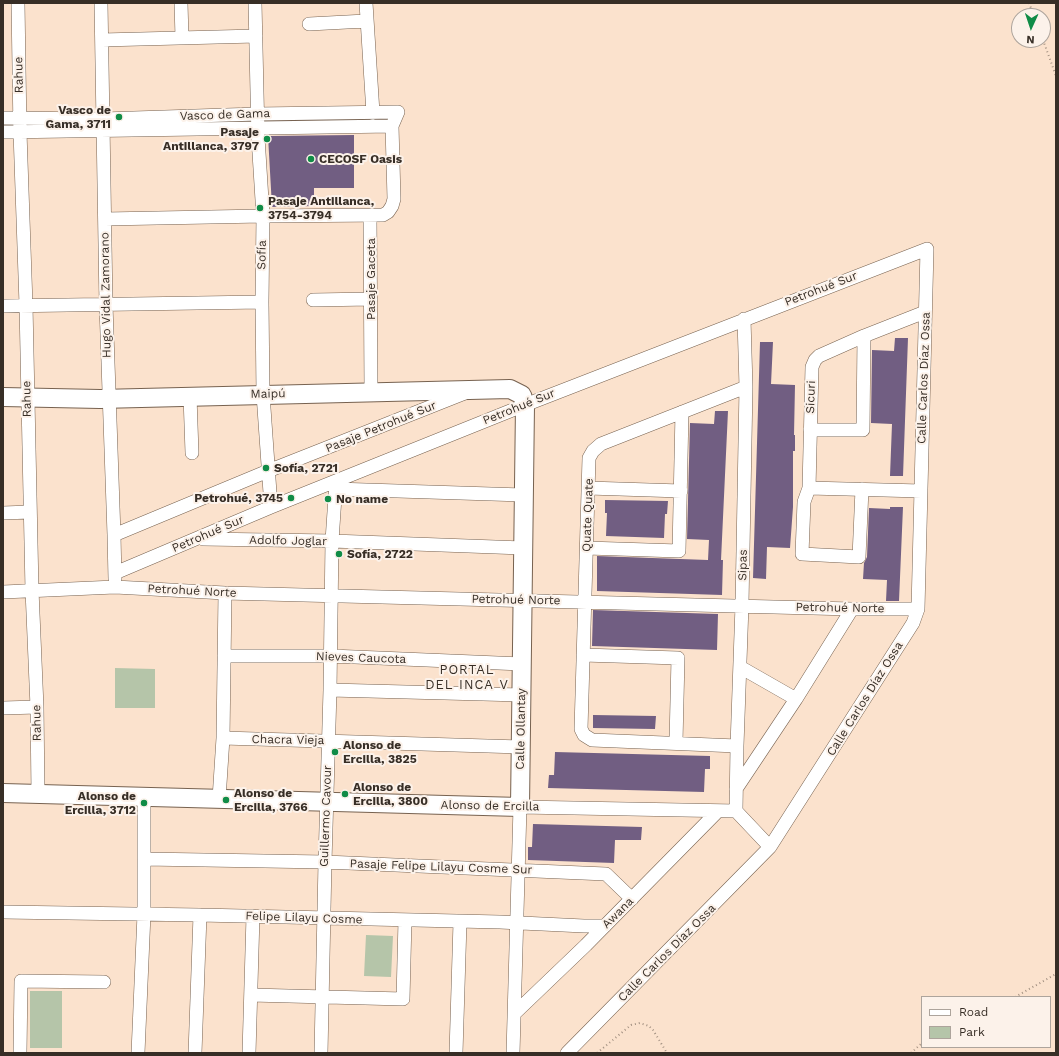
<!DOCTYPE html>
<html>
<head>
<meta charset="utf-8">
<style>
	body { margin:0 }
	#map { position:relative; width:1059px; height:1056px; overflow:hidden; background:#fbe2cd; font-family:"Work Sans",sans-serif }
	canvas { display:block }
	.frame { position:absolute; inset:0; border:4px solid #372e26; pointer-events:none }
	.legend { position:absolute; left:921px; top:996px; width:130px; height:52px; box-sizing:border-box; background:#fcf2ea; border:1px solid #ada49c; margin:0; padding:5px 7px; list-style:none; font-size:12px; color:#372e26 }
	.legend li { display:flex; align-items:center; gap:8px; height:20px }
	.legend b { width:20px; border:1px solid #ada49c }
	.north { position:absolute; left:1011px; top:8px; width:40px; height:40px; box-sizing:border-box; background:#fcf2ea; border:1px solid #ada49c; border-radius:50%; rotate:183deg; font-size:11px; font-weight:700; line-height:16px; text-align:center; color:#372e26 }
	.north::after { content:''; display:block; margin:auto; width:14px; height:18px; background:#108c47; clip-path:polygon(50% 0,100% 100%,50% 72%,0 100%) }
</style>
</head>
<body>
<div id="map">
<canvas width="1059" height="1056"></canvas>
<div class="frame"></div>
<ul class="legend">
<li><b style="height:5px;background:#fff"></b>Road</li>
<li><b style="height:11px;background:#b5c5a9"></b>Park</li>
</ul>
<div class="north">N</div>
</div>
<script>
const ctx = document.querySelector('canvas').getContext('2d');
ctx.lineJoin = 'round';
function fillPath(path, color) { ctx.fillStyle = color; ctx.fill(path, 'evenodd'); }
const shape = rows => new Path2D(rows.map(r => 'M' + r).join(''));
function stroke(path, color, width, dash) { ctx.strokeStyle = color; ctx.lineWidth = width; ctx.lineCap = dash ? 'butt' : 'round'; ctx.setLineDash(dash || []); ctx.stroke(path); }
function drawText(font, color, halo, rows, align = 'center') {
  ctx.font = font + ' "Work Sans",sans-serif'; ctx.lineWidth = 4; ctx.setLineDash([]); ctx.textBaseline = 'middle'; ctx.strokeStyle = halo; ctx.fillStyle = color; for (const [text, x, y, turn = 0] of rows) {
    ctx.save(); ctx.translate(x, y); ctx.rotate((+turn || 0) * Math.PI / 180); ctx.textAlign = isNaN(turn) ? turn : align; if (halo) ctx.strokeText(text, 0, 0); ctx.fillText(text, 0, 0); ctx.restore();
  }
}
const green = shape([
	[115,668,155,669,155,708,115,708],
	[366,935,393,936,391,977,364,976],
	[30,991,62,991,62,1048,30,1048]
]);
const building = shape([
	[354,135,354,188,314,188,314,206,272,207,268,136],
	[895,338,908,338,903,476,890,476,892,424,871,423,872,350,894,351],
	[760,342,773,342,771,384,795,385,794,435,795,435,795,451,793,451,793,507,790,548,767,547,766,579,753,578],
	[715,411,728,411,721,560,723,560,722,595,597,591,597,556,708,560,709,540,687,539,690,423,714,424],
	[605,500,668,501,667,514,665,514,664,538,606,536,607,513,605,513],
	[890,507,903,507,899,601,886,601,887,580,863,579,864,563,867,557,869,508,890,509],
	[593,610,718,614,717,650,592,646],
	[593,715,656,716,655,729,593,728],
	[555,752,710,756,710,769,705,769,704,792,548,788,549,775,554,775],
	[533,824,642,827,641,840,615,840,614,863,528,860,528,847,532,847]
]);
const path = shape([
	[1029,3,1034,16],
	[1043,40,1056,76],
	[1015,997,1056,974],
	[597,1053,631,1025,640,1023,649,1026,653,1030,667,1053],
	[911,1053,922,1043]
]);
const street = shape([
	[18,3,20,132,26,305,32,590,37,707,38,794],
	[101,3,106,305,114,535,115,579],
	[181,3,182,38],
	[255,3,258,137,263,216,262,302,263,394,271,507],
	[366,3,373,113],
	[309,24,366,21],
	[102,40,256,36],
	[3,118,103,119,257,114,398,112,392,126,394,199,392,206,388,212,383,215,263,216,105,219],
	[3,132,392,126],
	[370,215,371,392],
	[313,300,371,299],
	[3,306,262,302],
	[190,396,192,453],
	[810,430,863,430,864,336],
	[588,488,681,491],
	[809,488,921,491],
	[335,489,523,495],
	[862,489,859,557,802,554,804,502,809,488,812,367,815,360,819,356,864,336,925,312],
	[3,513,30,512],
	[114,535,268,471,465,393],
	[203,539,332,541,523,548],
	[587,548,679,551,682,412],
	[115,573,271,507,525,405,927,249,918,609,913,623,770,847,567,1053],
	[3,592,115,587,225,593,852,609,918,609],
	[583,655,678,658,676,742],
	[224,656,331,656,522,664],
	[740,667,796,699],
	[330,690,521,695],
	[3,708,37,707],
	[223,738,521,747],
	[737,746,592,740,584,735,581,729,589,458,593,451,601,444,746,387],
	[736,789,796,699,852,609],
	[219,799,223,738,225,593],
	[736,811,737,746,742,605,746,387,744,319],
	[144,859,325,862,606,874,632,899],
	[3,912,200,915,500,922,584,926,605,926],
	[251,995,403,999,405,920],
	[515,1013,586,945,718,811],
	[20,1053,21,981,104,982],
	[138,1053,144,914,144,797],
	[195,1053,200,915],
	[249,1053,253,916],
	[321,1053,325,862,330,690,332,541,336,482],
	[456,1053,460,922],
	[513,1053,520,807,736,811,770,847]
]);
const secondary = shape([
	[3,397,100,399,510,389,522,395,525,405,520,807,3,793]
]);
const markers = [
	[119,117,4,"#108c47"],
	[267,139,4,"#108c47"],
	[311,159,4,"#108c47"],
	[260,208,4,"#108c47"],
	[266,468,4,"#108c47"],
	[291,498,4,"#108c47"],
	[328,499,4,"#108c47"],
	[339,554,4,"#108c47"],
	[335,752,4,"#108c47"],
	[345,794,4,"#108c47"],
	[226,800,4,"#108c47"],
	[144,803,4,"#108c47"]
];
const streetNames = [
	["Rahue",19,75,-91],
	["Vasco de Gama",225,115,-2],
	["Sofía",262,255,-89],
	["Pasaje Gaceta",371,279,-90],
	["Petrohué Sur",821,289,-21],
	["Hugo Vidal Zamorano",106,295,-91],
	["Calle Carlos Díaz Ossa",924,378,-88],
	["Maipú",268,394,-1],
	["Sicuri",811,397,-88],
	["Rahue",27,399,-91],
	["Petrohué Sur",519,407,-22],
	["Pasaje Petrohué Sur",381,427,-22],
	["Quate Quate",588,515,-88],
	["Petrohué Sur",208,534,-23],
	["Adolfo Joglar",288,541,1],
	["Sipas",743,565,-89],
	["Petrohué Norte",192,591,3],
	["Petrohué Norte",516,600,1],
	["Petrohué Norte",840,608,1],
	["Nieves Caucota",361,658,2],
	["Calle Carlos Díaz Ossa",865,699,-58],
	["Rahue",37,723,-91],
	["Calle Ollantay",521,729,-89],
	["Chacra Vieja",288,740,1],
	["Alonso de Ercilla",490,806,1],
	["Guillermo Cavour",326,816,-88],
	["Pasaje Felipe Lilayu Cosme Sur",441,867,2],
	["Awana",618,913,-45],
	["Felipe Lilayu Cosme",304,918,2],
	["Calle Carlos Díaz Ossa",667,953,-45]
];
const poiNames = [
	["Vasco de",111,110,"right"],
	["Gama, 3711",111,124,"right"],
	["Pasaje",259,132,"right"],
	["Antillanca, 3797",259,146,"right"],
	["CECOSF Oasis",319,159],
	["Pasaje Antillanca,",268,201],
	["3754-3794",268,215],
	["Sofía, 2721",274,468],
	["Petrohué, 3745",283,498,"right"],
	["No name",336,499],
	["Sofía, 2722",347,554],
	["Alonso de",343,745],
	["Ercilla, 3825",343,759],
	["Alonso de",353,787],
	["Ercilla, 3800",353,801],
	["Alonso de",234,793],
	["Ercilla, 3766",234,807],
	["Alonso de",136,796,"right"],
	["Ercilla, 3712",136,810,"right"]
];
const neighbourhoodNames = [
	["PORTAL",467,670],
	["DEL INCA V",467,685]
];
fillPath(green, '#b5c5a9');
fillPath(building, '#715e82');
stroke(street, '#776250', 14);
stroke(secondary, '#776250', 20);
stroke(path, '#a39182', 2, [1, 3]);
stroke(street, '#fff', 13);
stroke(secondary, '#fff', 18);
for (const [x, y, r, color] of markers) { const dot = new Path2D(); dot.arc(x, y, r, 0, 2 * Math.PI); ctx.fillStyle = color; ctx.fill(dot); stroke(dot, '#fcf2ea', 1.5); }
drawText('12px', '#372e26', '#fcf2ea', streetNames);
drawText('bold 12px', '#372e26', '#fcf2ea', poiNames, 'left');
ctx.letterSpacing = '1px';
drawText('13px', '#372e26', '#fcf2ea', neighbourhoodNames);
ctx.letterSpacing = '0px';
</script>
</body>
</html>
